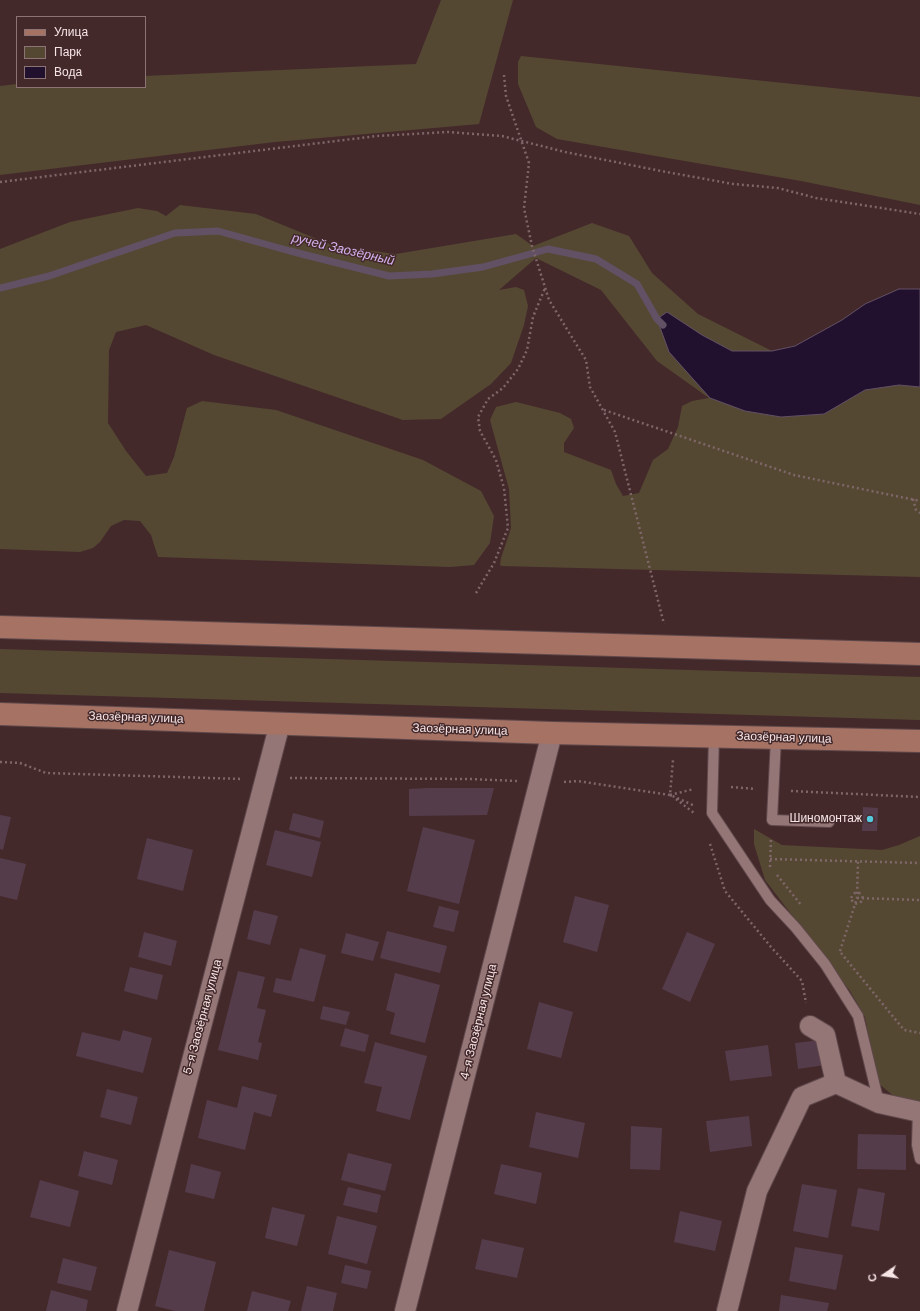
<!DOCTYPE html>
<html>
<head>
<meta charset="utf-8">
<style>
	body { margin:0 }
	#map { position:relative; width:920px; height:1311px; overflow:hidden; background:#44292b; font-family:"DM Sans",sans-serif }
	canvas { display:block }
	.legend { position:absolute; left:16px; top:16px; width:130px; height:72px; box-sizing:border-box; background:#44292b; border:1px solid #8c7476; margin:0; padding:5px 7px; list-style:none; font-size:12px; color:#f7e5e6 }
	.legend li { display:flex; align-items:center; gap:8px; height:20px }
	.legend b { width:20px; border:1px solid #8c7476 }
	.north { position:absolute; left:864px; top:1255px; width:40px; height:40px; -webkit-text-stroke:3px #44292b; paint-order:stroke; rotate:257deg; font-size:11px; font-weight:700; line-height:16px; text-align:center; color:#f7e5e6 }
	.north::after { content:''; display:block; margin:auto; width:14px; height:18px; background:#f7e5e6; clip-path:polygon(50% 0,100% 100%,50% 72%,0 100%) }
</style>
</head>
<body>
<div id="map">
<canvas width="920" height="1311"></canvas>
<ul class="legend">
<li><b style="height:5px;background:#a57263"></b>Улица</li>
<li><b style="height:11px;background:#554833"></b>Парк</li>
<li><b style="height:11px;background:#22112e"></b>Вода</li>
</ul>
<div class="north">С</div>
</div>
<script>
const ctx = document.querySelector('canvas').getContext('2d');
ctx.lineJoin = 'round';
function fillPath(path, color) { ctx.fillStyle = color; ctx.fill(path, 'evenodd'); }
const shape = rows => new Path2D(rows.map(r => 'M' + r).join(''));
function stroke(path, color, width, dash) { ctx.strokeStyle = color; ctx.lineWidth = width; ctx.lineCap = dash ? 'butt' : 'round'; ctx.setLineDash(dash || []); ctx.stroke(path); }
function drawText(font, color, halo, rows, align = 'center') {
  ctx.font = font + ' "DM Sans",sans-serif'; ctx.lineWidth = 3; ctx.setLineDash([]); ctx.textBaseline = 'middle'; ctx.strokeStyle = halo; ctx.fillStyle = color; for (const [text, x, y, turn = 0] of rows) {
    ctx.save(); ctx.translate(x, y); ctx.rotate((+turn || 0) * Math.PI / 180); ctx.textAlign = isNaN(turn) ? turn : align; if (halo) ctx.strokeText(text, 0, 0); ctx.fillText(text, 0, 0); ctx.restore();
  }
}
const green = shape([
	[441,0,513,0,479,124,275,142,0,175,0,86,17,84,17,87,145,87,145,76,416,64],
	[521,56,920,97,920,205,801,181,557,139,536,127,518,84,518,62],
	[180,205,256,214,334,246,396,254,516,234,533,246,592,223,629,236,652,273,698,314,772,351,732,351,702,335,745,411,781,417,824,414,865,390,899,385,920,387,920,577,502,566,500,565,501,558,511,528,509,489,490,420,496,407,516,402,560,413,571,419,574,428,564,443,564,452,611,470,616,484,623,496,639,493,653,460,668,449,678,427,682,406,692,401,709,398,657,361,601,290,536,258,499,290,516,287,524,290,528,306,524,325,511,363,491,384,441,419,403,420,214,355,146,325,116,332,109,350,108,423,126,451,146,476,167,473,174,457,187,408,202,401,276,410,423,460,481,491,494,516,490,543,474,565,450,567,158,557,151,535,140,521,124,520,111,526,100,542,93,548,80,552,0,549,0,249,70,222,138,208,157,211,166,216],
	[0,649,920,677,920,720,0,693],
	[754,829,782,845,882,850,899,845,920,836,920,1104,896,1098,878,1083,865,1017,850,991,765,880,754,844]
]);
const water = shape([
	[899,289,920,289,920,387,899,385,865,390,824,414,781,417,745,411,710,398,669,352,657,319,667,312,702,335,732,351,772,351,795,346,842,320,865,304,899,289]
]);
const stream = shape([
	[0,288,49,276,175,233,218,231,290,251,389,276,432,274,483,267,548,249,596,259,637,284,657,319,663,325]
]);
const building = shape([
	[427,788,494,788,487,815,409,816,409,789],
	[863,807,878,808,877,831,862,831],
	[293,813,324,821,320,838,289,830],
	[0,815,11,817,3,850,0,849],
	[423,827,475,840,459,904,407,891],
	[275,830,321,842,312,877,266,865],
	[147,838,193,850,183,891,137,879],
	[0,858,26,864,17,900,0,896],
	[575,896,609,905,597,952,563,942],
	[439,906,459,911,454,932,433,927],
	[254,910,278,916,270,945,247,939],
	[387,931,447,946,440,973,380,958],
	[144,932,177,941,171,966,138,957],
	[687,932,715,944,690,1002,662,989],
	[346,933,379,942,373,961,341,953],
	[300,948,326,955,314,1002,273,992,276,978,291,981],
	[130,967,163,975,157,1000,124,991],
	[238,971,265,977,257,1008,266,1010,258,1042,262,1043,258,1060,218,1050],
	[395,973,440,985,425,1043,390,1034,395,1013,386,1010],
	[539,1002,573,1012,561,1058,527,1049],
	[323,1006,350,1012,346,1025,320,1019],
	[345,1028,369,1035,365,1052,340,1046],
	[123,1030,152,1038,143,1073,76,1056,82,1032,120,1041],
	[821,1040,825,1065,798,1069,795,1043],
	[375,1042,427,1056,410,1120,376,1111,382,1087,364,1083],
	[768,1045,772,1076,730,1081,725,1051],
	[242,1086,277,1095,271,1117,254,1112,245,1150,198,1138,207,1100,237,1108],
	[107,1089,138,1097,131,1125,100,1117],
	[536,1112,585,1123,578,1158,529,1147],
	[749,1116,752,1146,710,1152,706,1121],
	[631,1126,662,1128,660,1170,630,1169],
	[858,1134,906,1135,906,1170,857,1169],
	[84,1151,118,1160,112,1185,78,1176],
	[348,1153,392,1164,385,1191,341,1180],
	[191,1164,221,1172,214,1199,185,1192],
	[501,1164,542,1173,536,1204,494,1194],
	[40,1180,79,1191,70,1227,30,1217],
	[802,1184,837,1190,828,1238,793,1231],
	[348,1187,381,1195,377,1213,343,1205],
	[858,1188,885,1193,879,1231,851,1226],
	[272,1207,305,1215,297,1246,265,1238],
	[680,1211,722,1221,715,1251,674,1242],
	[337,1216,377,1226,367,1264,328,1254],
	[482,1239,524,1248,517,1278,475,1269],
	[795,1247,843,1255,836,1290,789,1281],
	[169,1250,216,1262,204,1311,175,1311,155,1306],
	[63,1258,97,1267,91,1291,57,1283],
	[345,1265,371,1271,367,1289,341,1283],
	[307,1286,337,1293,333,1311,301,1311],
	[51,1290,88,1300,86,1311,46,1311],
	[252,1291,291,1301,288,1311,247,1311],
	[781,1295,829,1303,827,1311,779,1311]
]);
const path = shape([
	[504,75,506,96,529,163,524,208,532,246,549,300,586,360,590,387,615,432,664,624],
	[0,182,377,136,448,132,502,136,565,152,661,171,733,184,778,188,816,198,920,214],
	[604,410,794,475,920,501],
	[913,499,916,510,920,513],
	[476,593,494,563,508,528,504,488,496,460,480,431,478,417,488,399,503,388,518,369,527,350,533,317,545,288],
	[0,762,20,763,46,773,243,779],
	[290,778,470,779,517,781],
	[564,782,578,781,670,795,695,806],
	[731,787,756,789],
	[791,791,920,797],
	[670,795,694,789],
	[672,796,670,795,673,760],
	[676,799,694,813],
	[710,844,725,891,771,947,802,981,806,1003],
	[770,859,920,863],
	[770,867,771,838],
	[777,875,802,906],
	'851.5 898a5.5 5.5 0 1 1 11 0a5.5 5.5 0 1 1-11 0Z',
	[857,898,920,900],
	[840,951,857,898,858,861],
	[841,953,904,1030,920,1033]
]);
const service = shape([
	[714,736,712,813,770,900,796,928,825,964,858,1016,879,1103],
	[776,738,772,820,829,822],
	[918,1111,917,1145,920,1159]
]);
const minor = shape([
	[836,1083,879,1103,920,1112],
	[127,1311,280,723],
	[405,1311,552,733],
	[727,1311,757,1191,802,1097,836,1083,825,1035,810,1026]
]);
const secondary = shape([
	[0,627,920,654],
	[0,714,552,733,920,741]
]);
const markers = [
	[870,819,4,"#55cadf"]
];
const streetNames = [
	["Заозёрная улица",136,718,2],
	["Заозёрная улица",460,730,2],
	["Заозёрная улица",784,738,2],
	["5-я Заозёрная улица",203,1017,-75],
	["4-я Заозёрная улица",479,1022,-76]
];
const poiNames = [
	["Шиномонтаж",862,819]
];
const waterNames = [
	["ручей Заозёрный",343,250,13]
];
fillPath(green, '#554833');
fillPath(water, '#22112e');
stroke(water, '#625165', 1);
stroke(stream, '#625165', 7);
fillPath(building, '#543c4b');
stroke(service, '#5f484b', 12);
stroke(minor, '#5f484b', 22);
stroke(secondary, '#5f484b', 24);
stroke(path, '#7f6769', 2.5, [2, 3]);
stroke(service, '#957677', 10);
stroke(minor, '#957677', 20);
stroke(secondary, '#a57263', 22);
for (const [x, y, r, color] of markers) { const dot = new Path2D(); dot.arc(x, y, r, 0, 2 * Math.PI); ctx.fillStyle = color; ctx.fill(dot); stroke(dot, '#44292b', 1.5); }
drawText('12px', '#f7e5e6', '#44292b', streetNames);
drawText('12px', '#f7e5e6', '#44292b', poiNames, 'right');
drawText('italic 13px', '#d2b2ec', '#44292b', waterNames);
</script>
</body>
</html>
